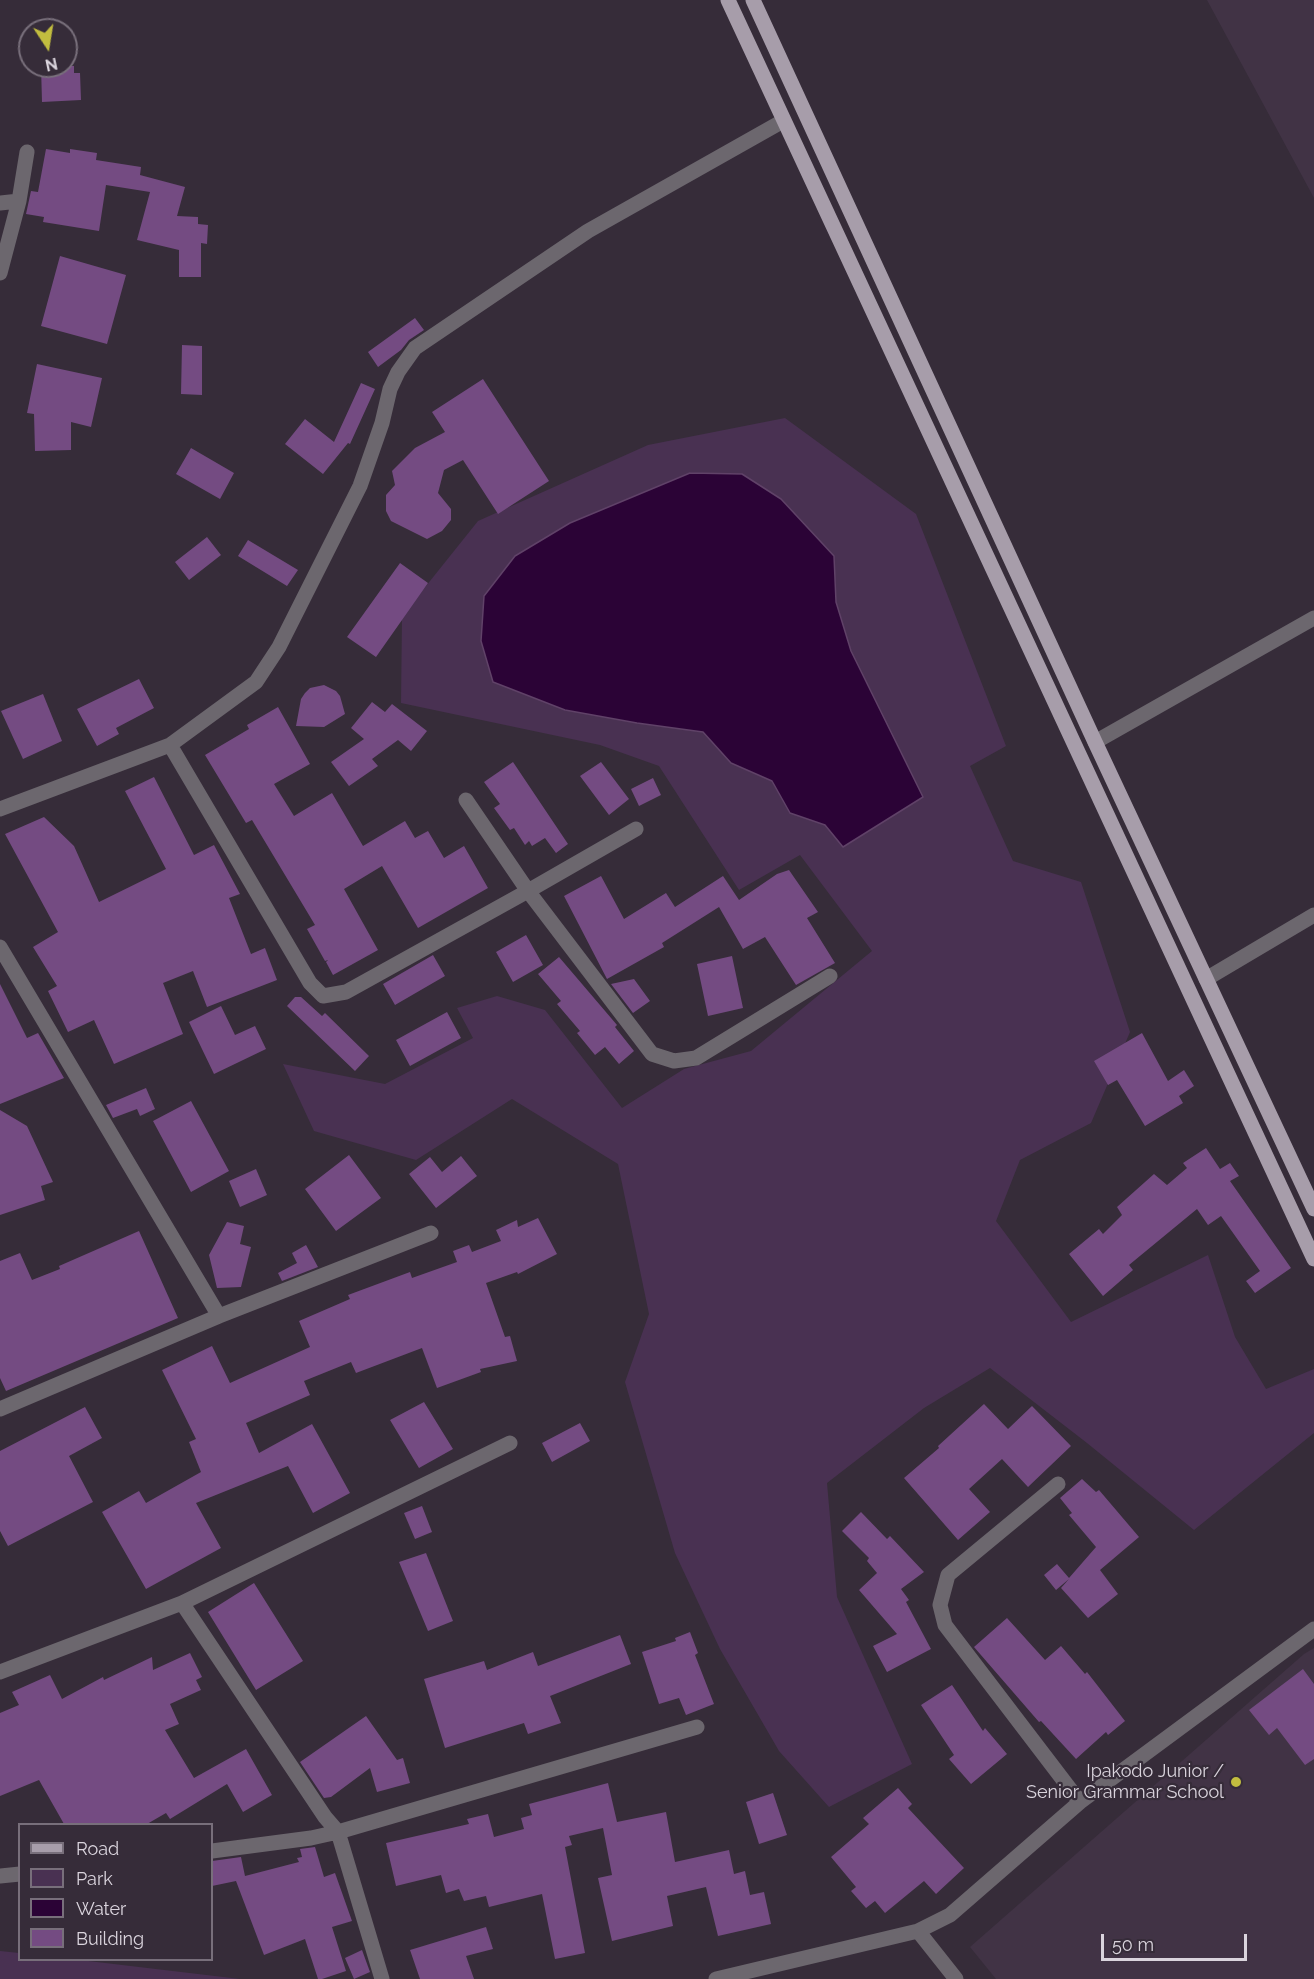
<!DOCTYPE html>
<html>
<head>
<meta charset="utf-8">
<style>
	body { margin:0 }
	#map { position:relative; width:1314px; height:1979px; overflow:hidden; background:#362c39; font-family:Raleway,sans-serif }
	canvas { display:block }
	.legend { position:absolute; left:18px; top:1823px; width:195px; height:138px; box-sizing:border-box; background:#362c39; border:2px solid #786f7b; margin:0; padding:8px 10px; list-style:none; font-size:18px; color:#dad4dd }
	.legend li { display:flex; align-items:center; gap:12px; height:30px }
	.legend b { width:30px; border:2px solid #786f7b }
	.north { position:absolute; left:18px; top:18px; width:60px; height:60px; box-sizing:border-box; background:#362c39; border:2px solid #786f7b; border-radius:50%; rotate:168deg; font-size:16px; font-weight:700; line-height:24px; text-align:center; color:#dad4dd }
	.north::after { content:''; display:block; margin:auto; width:21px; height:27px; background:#c2bd3f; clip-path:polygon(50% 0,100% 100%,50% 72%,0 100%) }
	.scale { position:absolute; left:1101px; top:1934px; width:146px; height:27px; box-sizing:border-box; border:3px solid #dad4dd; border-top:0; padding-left:8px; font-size:18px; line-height:21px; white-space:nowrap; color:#dad4dd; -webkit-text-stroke:4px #362c39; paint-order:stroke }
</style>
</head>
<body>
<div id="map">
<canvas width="1314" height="1979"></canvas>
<ul class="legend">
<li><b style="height:8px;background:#a79daa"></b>Road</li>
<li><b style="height:16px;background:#493152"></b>Park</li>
<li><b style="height:16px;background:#2b0336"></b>Water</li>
<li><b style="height:16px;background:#744b82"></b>Building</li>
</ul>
<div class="north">N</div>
<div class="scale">50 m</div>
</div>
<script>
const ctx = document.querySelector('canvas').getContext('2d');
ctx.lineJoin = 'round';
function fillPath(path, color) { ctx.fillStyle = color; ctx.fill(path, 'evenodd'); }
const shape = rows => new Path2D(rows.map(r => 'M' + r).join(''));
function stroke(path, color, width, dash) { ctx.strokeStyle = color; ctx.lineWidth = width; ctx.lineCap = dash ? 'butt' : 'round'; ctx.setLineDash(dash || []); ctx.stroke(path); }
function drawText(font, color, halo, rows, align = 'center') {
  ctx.font = font + ' Raleway,sans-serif'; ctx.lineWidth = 4.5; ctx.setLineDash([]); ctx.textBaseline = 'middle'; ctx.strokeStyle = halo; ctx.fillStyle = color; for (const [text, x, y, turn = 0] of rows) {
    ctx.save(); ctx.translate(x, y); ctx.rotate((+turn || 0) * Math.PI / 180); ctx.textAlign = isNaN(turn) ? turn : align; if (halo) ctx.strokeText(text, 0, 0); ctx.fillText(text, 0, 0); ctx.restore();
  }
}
const built = shape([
	[1207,0,1314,0,1314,198],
	[1314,1648,1314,1979,996,1979,970,1947,1304,1654]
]);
const green = shape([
	[785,418,916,514,1006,746,970,766,1013,861,1081,882,1130,1032,1091,1123,1020,1160,996,1221,1071,1322,1208,1255,1235,1337,1266,1389,1314,1369,1314,1433,1194,1530,1087,1443,990,1368,924,1408,827,1483,837,1597,912,1764,829,1807,779,1751,720,1649,675,1553,625,1382,649,1314,618,1164,512,1099,416,1160,314,1131,283,1064,385,1084,473,1038,457,1008,497,996,545,1010,622,1108,684,1069,751,1051,872,951,800,855,739,890,659,766,600,745,401,703,402,616,478,521,648,445],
	[781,499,834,556,836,602,851,651,923,797,843,847,825,825,790,813,772,781,731,763,703,732,637,723,565,710],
	[0,1951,19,1953,20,1960,80,1960,240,1979,0,1979]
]);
const water = shape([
	[690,473,742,474,781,499,834,556,836,602,851,651,923,797,843,847,825,825,790,813,772,781,731,763,703,732,637,723,565,710,493,682,481,641,484,596,515,556,570,523,690,473]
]);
const building = shape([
	[41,66,74,66,74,73,80,73,81,100,42,102],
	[46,149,70,153,70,149,97,153,96,160,141,167,140,175,185,187,177,216,198,217,198,224,208,225,207,244,201,243,201,277,179,277,179,250,137,240,150,192,106,185,99,231,43,222,44,217,26,214,31,191,38,192],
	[60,256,126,275,107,344,41,326],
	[415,318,424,330,409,340,401,350,378,367,368,352],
	[182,345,202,346,202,395,181,394],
	[37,364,102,378,91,427,71,422,71,450,35,451,34,414,27,413],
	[483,379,549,481,498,514,463,460,444,470,438,493,451,509,451,520,442,531,427,539,391,521,386,511,386,495,395,485,392,471,415,448,445,432,432,412],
	[361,383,375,389,350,444,348,443,323,474,285,444,305,419,334,442],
	[191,448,234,473,220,499,176,474],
	[207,537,221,555,189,580,175,562],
	[248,540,298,570,287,586,238,556],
	[400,563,428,583,376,657,347,637],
	[139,679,154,708,116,728,119,734,97,746,77,709],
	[324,685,336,691,340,696,345,714,324,727,296,726,301,699,305,693,310,688],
	[43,694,62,741,23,759,1,711],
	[372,702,385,712,392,704,427,731,411,751,398,740,372,759,378,766,349,786,331,762,364,739,351,728],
	[278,707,310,764,274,784,294,816,332,793,363,846,405,821,415,838,428,831,444,858,464,846,488,888,418,928,382,866,344,889,378,950,333,975,326,962,328,960,325,961,307,929,315,925,252,820,246,823,205,755,249,729,247,725],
	[513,762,568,844,556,853,545,838,532,846,529,841,525,845,514,828,510,830,494,808,500,804,484,782],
	[601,762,629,799,609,815,580,776],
	[154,777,194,855,214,845,240,894,229,898,251,954,265,948,277,980,207,1007,193,971,163,983,183,1034,114,1064,94,1020,68,1032,48,991,57,986,33,947,58,932,5,834,44,817,74,846,99,902,166,869,125,791],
	[653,778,661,795,639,806,631,789],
	[789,870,818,912,807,918,835,963,796,985,765,937,743,949,719,907,662,943,664,947,607,979,564,896,601,876,624,919,666,893,675,907,723,876,739,900,777,874],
	[526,935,543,965,513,982,496,952],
	[433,955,445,976,395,1005,383,984],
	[732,956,743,1008,708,1016,697,964],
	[559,957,617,1025,615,1027,634,1051,619,1064,605,1047,595,1055,577,1033,580,1031,557,1004,561,1001,538,974],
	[634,979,650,1001,633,1013,611,984],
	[0,984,27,1038,38,1033,64,1078,0,1104],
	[295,997,301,997,322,1016,325,1013,369,1056,355,1071,287,1006],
	[221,1006,235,1035,255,1026,266,1049,214,1074,189,1022],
	[447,1012,461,1038,410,1066,396,1040],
	[1142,1033,1168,1081,1184,1070,1194,1086,1179,1096,1183,1103,1145,1126,1117,1080,1108,1085,1094,1061],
	[146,1088,155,1109,140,1116,137,1109,113,1118,106,1105],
	[191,1101,229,1171,191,1192,153,1121],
	[0,1110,27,1126,53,1182,41,1186,45,1200,0,1215],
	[1206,1148,1220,1169,1230,1163,1239,1176,1230,1181,1291,1268,1255,1293,1246,1281,1260,1271,1221,1216,1208,1225,1197,1209,1129,1265,1133,1270,1103,1296,1069,1254,1099,1229,1103,1234,1122,1215,1117,1207,1154,1174,1167,1185,1187,1168,1183,1163],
	[349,1155,381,1198,336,1231,305,1189],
	[461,1156,477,1176,436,1208,409,1174,430,1157,442,1172],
	[256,1169,267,1195,240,1207,229,1181],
	[538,1218,557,1254,518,1274,517,1272,486,1283,505,1337,510,1336,517,1361,480,1369,481,1372,437,1388,422,1348,356,1373,351,1362,304,1381,310,1395,246,1423,259,1453,312,1424,350,1493,313,1513,288,1466,196,1503,221,1548,146,1589,102,1512,139,1491,146,1503,201,1472,189,1442,196,1439,162,1370,212,1346,230,1383,310,1347,299,1321,350,1299,348,1295,410,1272,412,1278,457,1262,453,1251,469,1245,472,1252,501,1241,496,1230,517,1220,518,1227],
	[227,1222,244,1226,240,1244,251,1247,241,1287,217,1288,209,1255],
	[139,1231,178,1318,6,1391,0,1378,0,1261,20,1253,32,1280,60,1269,59,1266],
	[306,1245,318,1267,282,1281,278,1273,297,1263,292,1253],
	[424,1402,453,1449,419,1468,390,1420],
	[984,1404,1008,1429,1032,1406,1071,1446,1028,1487,1002,1459,969,1489,990,1512,958,1540,904,1478,939,1448,938,1446],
	[85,1407,102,1438,69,1456,93,1502,8,1546,0,1531,0,1451],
	[580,1423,590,1441,552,1462,542,1443],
	[1082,1479,1096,1492,1099,1490,1139,1537,1100,1570,1118,1594,1088,1618,1061,1588,1069,1579,1056,1590,1044,1575,1057,1564,1069,1578,1096,1547,1069,1515,1072,1513,1060,1498],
	[422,1506,432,1532,415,1539,404,1513],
	[861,1512,887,1539,890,1536,924,1572,901,1589,909,1600,906,1602,931,1649,887,1672,873,1646,897,1634,859,1590,877,1573,867,1561,869,1558,842,1531],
	[426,1553,453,1621,428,1631,399,1562],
	[254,1583,303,1661,256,1690,208,1612],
	[1007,1618,1045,1660,1061,1646,1085,1674,1087,1672,1125,1721,1108,1735,1106,1732,1076,1759,1041,1721,1039,1722,974,1647],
	[690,1632,698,1653,695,1655,714,1704,686,1715,679,1698,659,1704,642,1652,676,1641,675,1638],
	[620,1635,631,1664,550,1696,561,1723,528,1734,524,1723,445,1748,424,1679,484,1661,487,1670,533,1652,538,1666],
	[190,1653,202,1677,196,1680,201,1690,170,1704,179,1724,165,1730,194,1778,246,1749,272,1795,243,1812,227,1784,170,1819,166,1813,147,1824,64,1824,39,1780,0,1796,0,1713,19,1705,12,1692,50,1675,62,1699,103,1677,104,1680,152,1657,153,1670],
	[1303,1669,1314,1684,1314,1759,1305,1765,1277,1728,1269,1735,1249,1710],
	[952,1685,983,1731,985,1728,1007,1754,971,1784,949,1759,954,1755,921,1705],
	[366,1716,397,1760,403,1758,410,1783,377,1792,370,1768,331,1797,324,1798,300,1762],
	[608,1783,617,1822,666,1812,675,1862,729,1850,734,1874,745,1871,750,1895,764,1892,771,1924,718,1936,706,1887,667,1896,673,1926,612,1941,598,1878,612,1875,603,1828,569,1836,572,1845,565,1847,585,1953,555,1959,542,1894,489,1907,486,1896,464,1901,459,1889,446,1893,441,1875,396,1886,386,1843,469,1824,467,1819,488,1814,494,1837,524,1829,521,1818,532,1815,529,1804],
	[898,1788,912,1804,908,1808,964,1868,936,1894,924,1881,885,1913,875,1901,866,1908,851,1891,856,1887,831,1857,869,1824,863,1818],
	[773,1793,787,1835,759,1844,746,1802],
	[315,1847,324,1877,335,1873,352,1921,332,1927,346,1971,322,1979,318,1979,305,1939,264,1955,236,1881,212,1886,212,1861,241,1857,245,1876,299,1862,297,1858,302,1857,300,1849],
	[486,1927,493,1949,466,1956,474,1979,420,1979,410,1950],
	[362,1950,370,1972,354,1979,345,1958]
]);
const minor = shape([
	[0,203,19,201],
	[0,273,19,201,27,152],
	[1095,742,1314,618],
	[170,745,310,983,323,996,346,992,528,891,652,1054,674,1061,696,1058,830,976],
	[466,800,528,891,636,829],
	[0,809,170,745,256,682,279,647,360,486,382,423,390,389,398,372,415,348,588,231,783,121],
	[0,947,219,1316],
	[1206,979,1314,915],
	[0,1409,219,1316,431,1233],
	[1058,1484,948,1575,940,1605,945,1625,1080,1802],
	[182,1603,325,1817,338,1832,382,1979],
	[0,1672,182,1603,510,1443],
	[212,1851,311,1838,338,1832,697,1727],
	[0,1876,20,1874],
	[918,1931,956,1979],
	[716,1979,918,1931,950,1915,1080,1802,1314,1629]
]);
const major = shape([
	[728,0,1314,1259],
	[753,0,1095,742,1314,1209]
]);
const markers = [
	[1236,1782,6,"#c2bd3f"]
];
const poiNames = [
	["Ipakodo Junior /",1224,1772],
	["Senior Grammar School",1224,1793]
];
fillPath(built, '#413345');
fillPath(green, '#493152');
fillPath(water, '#2b0336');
stroke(water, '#604268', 1.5);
fillPath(building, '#744b82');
stroke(minor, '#6c676e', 15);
stroke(major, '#a79daa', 15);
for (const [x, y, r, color] of markers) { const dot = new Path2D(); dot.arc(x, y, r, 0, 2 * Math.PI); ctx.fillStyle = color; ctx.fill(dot); stroke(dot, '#362c39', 2); }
drawText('18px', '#dad4dd', '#362c39', poiNames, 'right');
</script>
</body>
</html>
